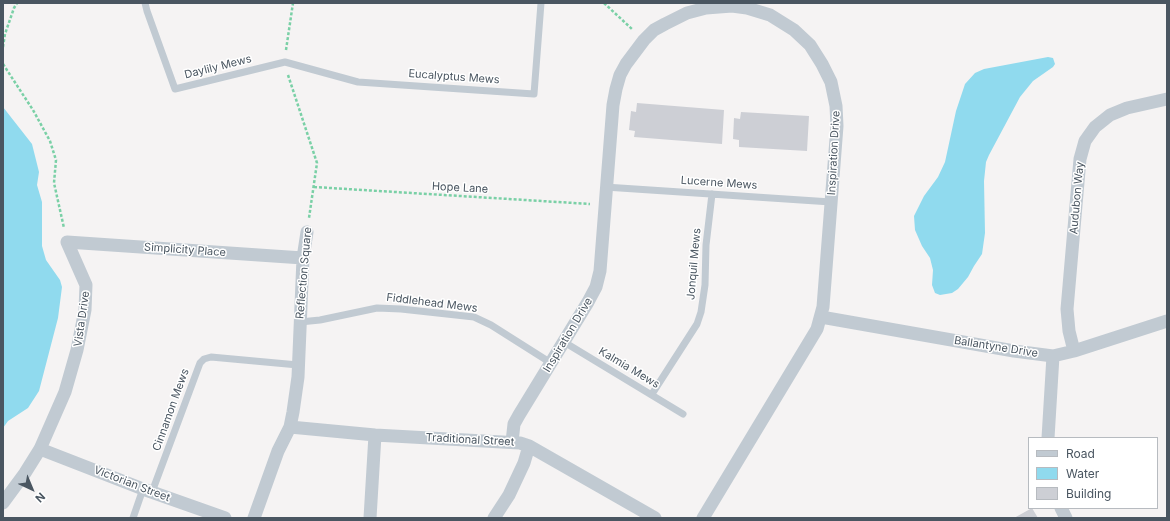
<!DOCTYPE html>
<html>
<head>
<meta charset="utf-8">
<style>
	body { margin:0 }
	#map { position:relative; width:1170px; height:521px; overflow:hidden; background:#f5f3f3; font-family:Inter,sans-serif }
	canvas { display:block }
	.frame { position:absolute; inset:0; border:4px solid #4a5661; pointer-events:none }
	.legend { position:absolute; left:1028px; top:437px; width:130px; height:72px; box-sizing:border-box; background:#fff; border:1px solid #b7bbc0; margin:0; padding:5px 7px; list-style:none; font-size:12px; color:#4a5661 }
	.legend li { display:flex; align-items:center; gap:8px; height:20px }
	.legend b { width:20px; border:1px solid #b7bbc0 }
	.north { position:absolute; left:12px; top:469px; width:40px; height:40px; -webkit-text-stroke:3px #fff; paint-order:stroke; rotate:136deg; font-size:11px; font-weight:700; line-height:16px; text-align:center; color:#4a5661 }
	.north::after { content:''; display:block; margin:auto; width:14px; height:18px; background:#4a5661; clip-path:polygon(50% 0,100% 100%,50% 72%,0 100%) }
</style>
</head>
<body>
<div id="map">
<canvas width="1170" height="521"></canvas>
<div class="frame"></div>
<ul class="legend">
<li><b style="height:5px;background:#c1cad2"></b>Road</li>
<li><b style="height:11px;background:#90daee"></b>Water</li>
<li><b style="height:11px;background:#cdcfd5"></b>Building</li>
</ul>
<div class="north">N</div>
</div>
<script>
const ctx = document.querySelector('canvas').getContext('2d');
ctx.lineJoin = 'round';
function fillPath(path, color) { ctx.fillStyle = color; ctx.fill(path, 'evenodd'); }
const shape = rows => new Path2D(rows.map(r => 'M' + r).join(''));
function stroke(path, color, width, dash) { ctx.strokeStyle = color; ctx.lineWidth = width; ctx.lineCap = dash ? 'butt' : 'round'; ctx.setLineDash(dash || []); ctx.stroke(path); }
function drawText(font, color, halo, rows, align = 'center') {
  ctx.font = font + ' Inter,sans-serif'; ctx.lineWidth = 3; ctx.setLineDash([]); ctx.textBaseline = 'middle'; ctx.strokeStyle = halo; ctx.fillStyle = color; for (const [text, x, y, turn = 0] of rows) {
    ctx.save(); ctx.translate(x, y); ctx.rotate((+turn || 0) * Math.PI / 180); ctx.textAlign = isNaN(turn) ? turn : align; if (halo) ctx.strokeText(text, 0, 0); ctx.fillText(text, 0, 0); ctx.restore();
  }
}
const water = shape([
	[1048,57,1053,58,1055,64,1053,67,1033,81,1020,97,989,155,986,162,984,181,985,233,982,254,974,266,968,277,958,289,952,293,940,295,935,293,932,285,933,270,930,258,922,246,915,230,914,216,924,196,938,177,945,162,956,111,965,84,975,73,984,69],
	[3,107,32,144,39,172,37,185,42,202,42,246,46,260,60,280,62,287,58,318,39,391,28,408,8,421,3,428]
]);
const building = shape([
	[637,103,724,110,722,144,634,137,635,131,629,130,631,111,636,112],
	[741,112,809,116,807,151,739,147,739,140,733,139,734,118,740,119],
	[1032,508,1038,518,1014,518]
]);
const path = shape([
	[604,3,633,30],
	[3,47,5,34,14,8,17,3],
	[286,50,293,3],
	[3,64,33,110,50,141,56,160,54,183,64,228],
	[288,75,317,163,309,218],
	[314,187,590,204]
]);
const service = shape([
	[145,3,147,11,175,89,285,62,358,82,534,94,541,3],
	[605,187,831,202],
	[300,322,320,320,377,308,401,309,474,317,491,325,551,363],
	[564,342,683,414],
	[652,394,697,324,701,312,705,285,706,245,712,194],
	[152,492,197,371,200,363,204,359,211,357,298,365],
	[133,518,143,489]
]);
const minor = shape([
	[67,242,303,258],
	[821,317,1014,351,1053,356,1074,351,1167,321],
	[1074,351,1069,331,1067,309,1080,159,1085,141,1095,127,1110,115,1127,108,1167,99],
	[290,427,375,435,520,443,529,446,655,518],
	[1048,438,1053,356],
	[512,442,514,424,519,415,588,302,596,287,600,271,613,105,616,89,620,75,626,64,644,40,654,30,665,24,687,13,706,8,732,6,747,8,770,15,794,30,810,45,822,64,831,82,836,106,837,126,823,307,817,329,703,518],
	[40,449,143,489,225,518],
	[3,503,25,473,40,449,65,392,77,350,85,310,86,285,67,242],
	[1061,508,1066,518],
	[254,518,278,451,290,427,293,412,298,377,303,258,307,232],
	[370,518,375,435],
	[494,518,509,495,524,463,529,446]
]);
const streetNames = [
	["Daylily Mews",218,67,-14],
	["Eucalyptus Mews",454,77,4],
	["Inspiration Drive",834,153,-87],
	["Lucerne Mews",719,183,4],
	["Hope Lane",460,188,3],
	["Audubon Way",1077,198,-85],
	["Simplicity Place",185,250,4],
	["Jonquil Mews",694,264,-85],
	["Reflection Square",304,273,-85],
	["Fiddlehead Mews",432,303,7],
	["Vista Drive",82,319,-82],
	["Inspiration Drive",568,335,-59],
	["Ballantyne Drive",996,347,9],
	["Kalmia Mews",629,368,31],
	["Cinnamon Mews",171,410,-70],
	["Traditional Street",470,440,3],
	["Victorian Street",132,484,21]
];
fillPath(water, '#90daee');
fillPath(building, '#cdcfd5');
stroke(path, '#7ad0a6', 2.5, [3, 2]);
stroke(service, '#c1cad2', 7);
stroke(minor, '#c1cad2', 13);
drawText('11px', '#4a5661', '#fff', streetNames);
</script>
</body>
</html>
